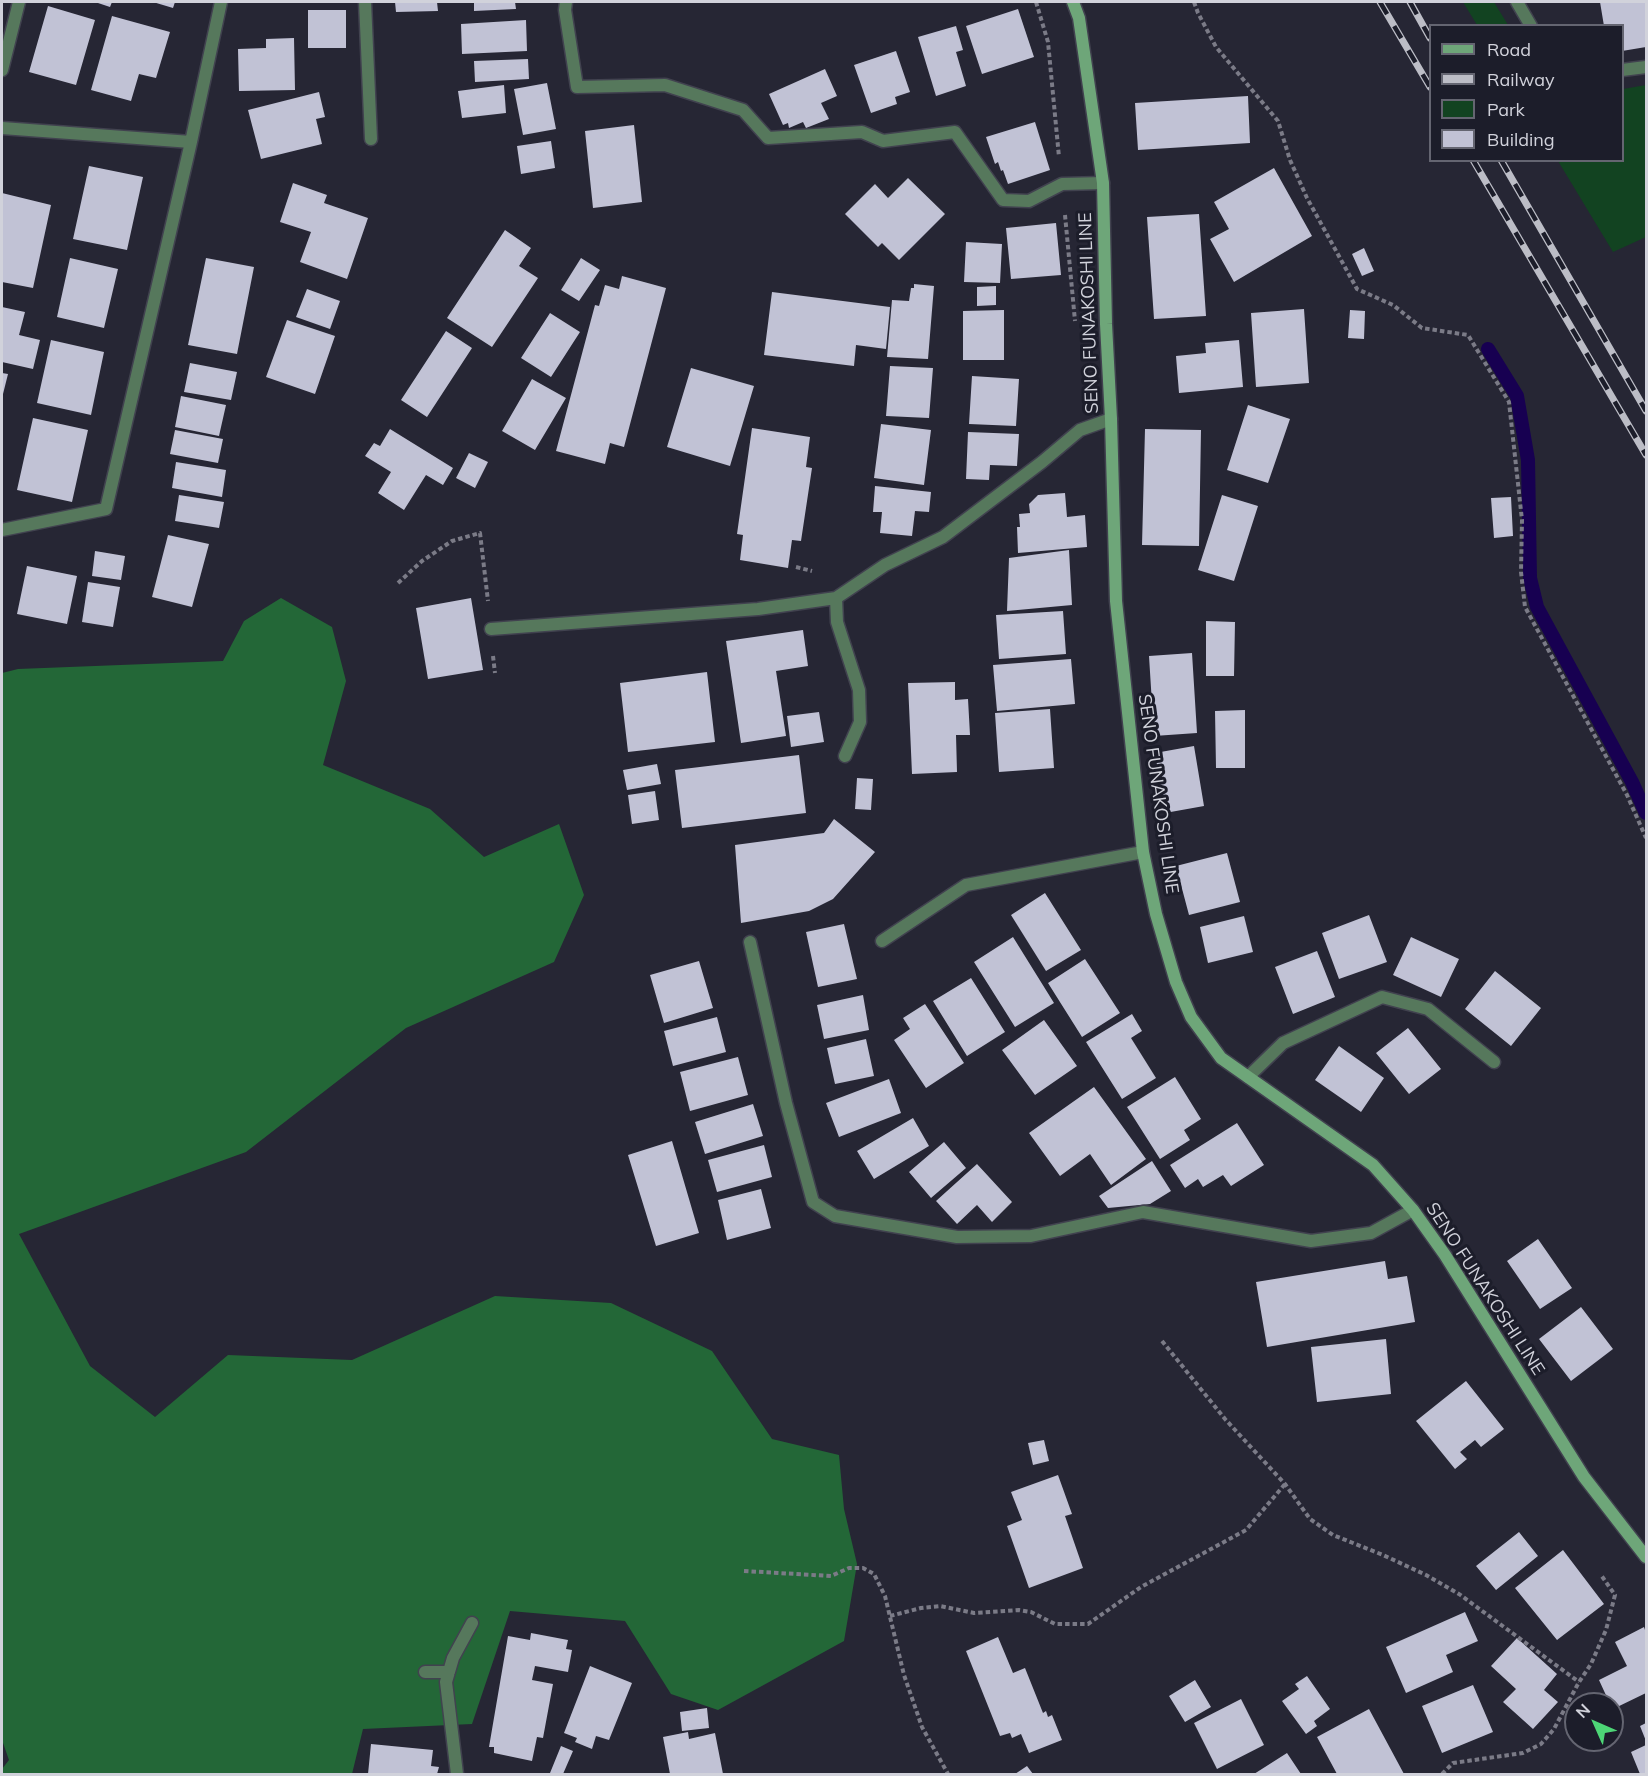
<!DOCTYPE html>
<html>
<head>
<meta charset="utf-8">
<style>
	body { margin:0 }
	#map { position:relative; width:1648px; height:1776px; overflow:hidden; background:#262634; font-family:Mulish,sans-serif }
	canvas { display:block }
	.frame { position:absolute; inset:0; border:3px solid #d1d2db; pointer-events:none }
	.legend { position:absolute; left:1429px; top:24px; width:195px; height:138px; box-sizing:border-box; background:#1c1d2a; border:2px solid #646571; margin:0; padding:8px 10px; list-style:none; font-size:18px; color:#d1d2db }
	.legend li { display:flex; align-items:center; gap:12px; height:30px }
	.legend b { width:30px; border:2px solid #646571 }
	.north { position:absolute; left:1564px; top:1692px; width:60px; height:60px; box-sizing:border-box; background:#1c1d2a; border:2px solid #646571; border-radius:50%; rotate:315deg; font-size:16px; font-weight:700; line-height:24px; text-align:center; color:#d1d2db }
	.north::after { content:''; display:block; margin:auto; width:21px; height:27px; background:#4dd676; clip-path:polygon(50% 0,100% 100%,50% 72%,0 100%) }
</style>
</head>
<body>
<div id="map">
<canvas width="1648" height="1776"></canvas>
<div class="frame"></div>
<ul class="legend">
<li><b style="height:8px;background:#6ea679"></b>Road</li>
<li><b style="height:8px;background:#bcbdc6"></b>Railway</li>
<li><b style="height:16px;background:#124321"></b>Park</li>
<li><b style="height:16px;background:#c1c2d5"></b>Building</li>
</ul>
<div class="north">N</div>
</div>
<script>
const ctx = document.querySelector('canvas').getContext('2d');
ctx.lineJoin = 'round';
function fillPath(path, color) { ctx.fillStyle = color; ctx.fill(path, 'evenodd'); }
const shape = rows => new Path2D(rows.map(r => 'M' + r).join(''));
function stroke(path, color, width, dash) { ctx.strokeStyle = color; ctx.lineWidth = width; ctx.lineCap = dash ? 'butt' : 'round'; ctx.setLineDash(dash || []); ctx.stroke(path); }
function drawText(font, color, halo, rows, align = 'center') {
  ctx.font = font + ' Mulish,sans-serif'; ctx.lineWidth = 6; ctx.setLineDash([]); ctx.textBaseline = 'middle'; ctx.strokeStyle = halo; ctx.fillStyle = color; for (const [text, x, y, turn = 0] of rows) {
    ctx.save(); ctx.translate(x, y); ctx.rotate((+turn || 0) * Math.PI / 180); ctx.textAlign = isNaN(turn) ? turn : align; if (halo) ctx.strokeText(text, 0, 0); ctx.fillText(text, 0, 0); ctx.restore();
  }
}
const green = shape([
	[1463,2,1494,2,1508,25,1477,25],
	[1646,85,1646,237,1613,252,1558,161,1622,160,1623,89]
]);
const forest = shape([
	[281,598,332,627,346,681,323,765,430,809,484,857,559,824,584,895,554,962,406,1028,246,1152,19,1234,90,1366,155,1417,228,1355,352,1360,495,1296,611,1303,712,1351,772,1439,839,1455,844,1509,857,1564,844,1641,718,1710,671,1694,625,1621,510,1611,472,1724,363,1729,352,1774,2,1774,2,1769,9,1760,2,1740,2,673,18,669,223,661,244,621]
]);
const stream = shape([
	[1488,349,1517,396,1528,460,1530,578,1537,607,1632,782,1646,813]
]);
const building = shape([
	[95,2,112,2,110,7],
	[153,2,175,2,173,8],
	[395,2,437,2,438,11,396,12],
	[474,2,515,2,516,9,474,11],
	[1600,2,1646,2,1646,47,1622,51,1622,26,1604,26],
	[48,6,95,20,76,85,29,72],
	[1018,9,1034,57,982,74,966,26],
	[308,10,346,10,346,48,308,48],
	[112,16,170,32,156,78,139,74,131,101,91,90],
	[526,20,527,51,462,54,461,24],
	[956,26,963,50,956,52,966,86,936,96,918,37],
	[294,38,295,90,239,91,238,49,266,48,266,39],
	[896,51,910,92,895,97,897,104,871,113,854,65],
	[528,59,529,79,475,82,474,61],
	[825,69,837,96,821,103,829,119,806,128,803,122,789,128,788,123,783,125,769,94],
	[547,83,556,129,523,135,514,89],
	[504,85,506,113,462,118,458,91],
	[319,92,325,117,316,119,322,144,261,159,248,110],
	[1248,96,1250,143,1138,150,1135,103],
	[1035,122,1050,170,1008,184,1003,170,1001,171,998,162,995,164,986,137],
	[634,125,642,202,593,208,585,131],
	[551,141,555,168,521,174,517,146],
	[89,166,143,177,127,250,73,239],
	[1274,168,1312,236,1234,282,1210,239,1229,229,1214,202],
	[908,178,945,214,899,260,882,243,878,247,845,214,875,184,888,198],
	[293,183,327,195,324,203,368,218,347,279,300,262,311,232,280,222],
	[2,193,51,205,33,288,2,282],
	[1199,214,1206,316,1154,319,1147,217],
	[1056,223,1061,275,1011,279,1006,228],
	[505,230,531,248,519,266,538,278,492,347,447,318],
	[966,242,1002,244,1000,283,964,282],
	[1364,248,1374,271,1362,276,1352,254],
	[70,258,118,269,104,328,57,317],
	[206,258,254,267,237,354,188,345],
	[581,258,600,270,579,301,561,290],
	[622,276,666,288,624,447,610,443,605,464,556,451,595,305,599,306,605,285,619,289],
	[914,284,934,286,928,359,887,357,892,300,909,301,911,288,914,288],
	[996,286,996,305,977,306,977,287],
	[307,289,340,301,330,329,296,317],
	[772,292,890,307,886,349,856,345,854,366,764,355],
	[2,307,25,312,19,335,40,340,33,369,2,362],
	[1304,309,1309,383,1256,387,1251,313],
	[1004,310,1004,360,963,360,963,311],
	[1350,310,1365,311,1364,339,1348,338],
	[550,313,580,332,551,377,521,358],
	[287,320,335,336,315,394,266,377],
	[446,331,472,348,427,417,401,400],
	[51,340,104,352,91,415,37,403],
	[1239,340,1243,387,1179,393,1176,356,1206,353,1205,343],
	[190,363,237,372,231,400,184,392],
	[890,366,933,368,929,418,886,416],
	[691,368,754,386,730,466,667,447],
	[2,373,8,374,2,398],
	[972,376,1019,379,1016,426,969,424],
	[532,379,566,398,535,450,502,431],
	[181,396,226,405,219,436,175,427],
	[1248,405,1290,419,1268,483,1227,470],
	[33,418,88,430,72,502,17,490],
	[881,424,931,430,924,485,874,478],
	[752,428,810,437,806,467,812,468,801,541,792,540,788,568,740,560,743,535,737,534],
	[390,429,453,468,443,485,426,475,404,510,378,493,391,472,365,456,374,443,380,446],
	[1145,429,1201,430,1199,546,1142,545],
	[175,430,223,439,218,463,170,454],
	[968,432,1019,434,1017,466,990,465,989,480,966,479],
	[469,453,488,462,475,488,456,478],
	[176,462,226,470,222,497,172,488],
	[875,486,931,492,929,512,915,511,912,536,880,533,882,512,873,512],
	[1065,493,1067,517,1085,515,1087,547,1018,553,1017,527,1020,527,1019,514,1030,513,1029,504,1038,495],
	[179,495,224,502,219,528,175,521],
	[1222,495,1258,506,1234,581,1198,570],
	[1511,497,1513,536,1494,538,1491,498],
	[168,535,209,544,192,607,152,597],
	[1069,550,1072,605,1007,611,1009,558],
	[95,551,125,556,121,580,92,576],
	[27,566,77,576,67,624,17,614],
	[88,582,120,587,113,627,82,622],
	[471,598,483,670,428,679,416,608],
	[1063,611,1066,654,999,659,996,615],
	[1206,621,1235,622,1234,676,1206,676],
	[803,630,808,666,776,671,786,736,741,743,726,641],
	[1192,653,1197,733,1154,736,1149,656],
	[1071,659,1075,704,997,711,993,665],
	[707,672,715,742,628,752,620,683],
	[955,682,955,700,968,699,970,735,956,735,957,772,912,774,908,683],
	[1050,709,1054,768,999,772,995,713],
	[1245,710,1245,768,1216,768,1215,711],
	[819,712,824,742,791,747,787,716],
	[1194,746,1204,806,1165,813,1155,753],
	[799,755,806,813,682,828,675,770],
	[657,764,661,784,627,790,623,770],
	[857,778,873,779,871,810,855,809],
	[655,791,659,820,632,824,628,795],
	[834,819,875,852,833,899,809,911,741,923,735,845,824,833],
	[1227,853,1240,902,1189,915,1176,866],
	[1045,893,1081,950,1046,971,1011,915],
	[1369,915,1387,962,1339,979,1322,933],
	[1244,916,1253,952,1208,963,1200,927],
	[844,924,857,979,818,987,806,932],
	[1013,937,1054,1003,1015,1027,974,962],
	[1411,937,1459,959,1441,997,1393,975],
	[1317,951,1335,997,1293,1014,1275,967],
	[1085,959,1120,1013,1082,1037,1048,983],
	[699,961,713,1008,664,1023,650,975],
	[1495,971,1541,1008,1511,1046,1465,1009],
	[971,978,1005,1032,967,1056,933,1001],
	[863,995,869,1030,824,1039,817,1005],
	[925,1004,964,1063,926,1088,894,1040,910,1029,903,1018],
	[1132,1014,1142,1031,1131,1038,1156,1078,1122,1099,1086,1042],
	[717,1017,726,1052,673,1066,664,1031],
	[1044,1020,1077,1066,1035,1095,1002,1050],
	[1408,1028,1441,1069,1409,1094,1376,1053],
	[866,1039,874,1076,835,1084,827,1048],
	[1339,1046,1384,1078,1361,1112,1315,1080],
	[738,1057,748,1095,690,1111,680,1072],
	[1175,1077,1201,1119,1184,1130,1190,1140,1160,1159,1127,1107],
	[889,1079,901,1113,839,1137,826,1103],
	[1094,1087,1146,1159,1111,1185,1090,1154,1060,1176,1029,1133],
	[753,1104,763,1136,705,1154,695,1122],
	[913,1118,929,1146,874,1179,857,1151],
	[1237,1123,1264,1165,1231,1186,1223,1175,1203,1187,1198,1179,1185,1188,1170,1165],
	[672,1141,699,1233,656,1246,628,1155],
	[944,1142,966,1168,931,1198,909,1172],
	[764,1145,772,1177,717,1192,708,1160],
	[1152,1161,1171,1191,1150,1204,1108,1208,1099,1196],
	[977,1164,1012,1202,992,1222,977,1205,957,1224,936,1201],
	[761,1189,771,1228,727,1240,718,1200],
	[1538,1239,1572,1288,1540,1309,1507,1261],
	[1385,1261,1388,1279,1407,1276,1415,1322,1267,1347,1256,1282],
	[1581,1307,1613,1349,1571,1381,1539,1339],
	[1386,1339,1391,1394,1317,1402,1311,1347],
	[1466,1381,1504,1429,1481,1447,1475,1440,1460,1452,1467,1459,1455,1469,1416,1421],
	[1044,1440,1049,1461,1033,1465,1028,1443],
	[1058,1475,1072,1514,1065,1516,1083,1568,1029,1588,1007,1526,1022,1520,1011,1492],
	[1519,1532,1538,1556,1496,1590,1476,1566],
	[1563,1550,1604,1604,1557,1640,1515,1588],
	[1465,1612,1478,1641,1446,1655,1453,1672,1406,1693,1386,1647],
	[1644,1627,1646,1633,1646,1693,1613,1709,1612,1704,1610,1704,1599,1680,1627,1666,1615,1642],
	[531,1633,568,1640,566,1649,572,1650,568,1672,535,1666,532,1680,553,1684,543,1738,537,1737,532,1761,494,1753,494,1747,489,1747,508,1636,530,1640],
	[998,1637,1013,1673,1025,1668,1043,1713,1046,1711,1048,1717,1052,1715,1062,1740,1029,1753,1021,1734,1012,1738,1010,1733,1000,1736,966,1651],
	[1517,1638,1557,1674,1544,1690,1558,1702,1533,1729,1503,1702,1516,1689,1491,1666],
	[590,1666,632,1683,609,1740,596,1736,592,1749,575,1742,577,1738,564,1733],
	[1307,1676,1330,1709,1314,1721,1317,1726,1306,1734,1282,1701,1299,1689,1295,1684],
	[1195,1680,1211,1707,1185,1722,1169,1696],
	[1473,1685,1493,1732,1442,1753,1422,1706],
	[1241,1699,1264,1745,1217,1769,1194,1723],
	[707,1708,709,1728,682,1731,680,1712],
	[1369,1709,1404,1774,1337,1774,1317,1737],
	[1646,1723,1646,1741,1640,1726],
	[688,1732,689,1739,715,1733,723,1774,670,1774,663,1737],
	[371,1744,433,1750,431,1766,439,1767,437,1774,368,1774],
	[1646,1745,1646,1774,1640,1774,1631,1752],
	[561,1746,573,1751,563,1774,554,1774,550,1773],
	[1287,1753,1301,1774,1254,1774],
	[1027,1766,1033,1774,1015,1774]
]);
const path = shape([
	[1036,2,1048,42,1059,157],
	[1194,2,1198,13,1216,47,1278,121,1290,160,1307,198,1357,289,1393,305,1422,328,1468,335,1509,402,1522,520,1521,572,1525,607,1627,795,1646,838],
	[1065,215,1075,321],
	[796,567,812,571],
	[398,583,422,561,452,541,480,533,488,601],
	[493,656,495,673],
	[1162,1341,1225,1419,1285,1484,1310,1519,1333,1535,1383,1555,1426,1575,1459,1594,1579,1682],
	[744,1571,831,1576,849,1568,863,1568,874,1574,885,1596,904,1675,922,1727,948,1774],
	[890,1616,921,1608,940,1606,974,1613,1019,1610,1031,1612,1055,1624,1088,1624,1141,1587,1246,1530,1285,1484],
	[1442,1774,1453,1763,1523,1753,1541,1744,1554,1729,1579,1682,1591,1664,1606,1630,1615,1595,1601,1575]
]);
const service = shape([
	[365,2,371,139],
	[882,941,966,885,1143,852],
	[750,942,786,1103,813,1202,835,1216,957,1237,1031,1236,1143,1212,1311,1241,1371,1233,1413,1210],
	[1248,1077,1283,1043,1382,997,1428,1009,1494,1062],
	[425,1672,449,1672],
	[457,1774,446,1682,453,1658,472,1623]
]);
const minor = shape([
	[566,2,565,10,577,87,665,85,743,110,768,138,862,132,883,141,955,132,1003,200,1029,201,1062,184,1103,183],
	[1517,2,1531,26],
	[2,70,19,2],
	[1622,70,1646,67],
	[2,128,191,142],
	[2,530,106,509,191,142,221,2],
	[836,598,837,622,859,690,860,722,845,756],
	[491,629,758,609,836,598,885,565,943,537,1042,462,1080,430,1111,419]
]);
const secondary = shape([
	[1073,2,1079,18,1103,183,1106,324,1111,419,1116,601,1143,852,1156,914,1176,982,1191,1017,1221,1058,1373,1165,1413,1210,1445,1255,1584,1477,1646,1557]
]);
const rail = shape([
	[1380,2,1430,87],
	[1410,2,1430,38],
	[1473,160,1646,455],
	[1501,160,1646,411]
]);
const streetNames = [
	["SENO FUNAKOSHI LINE",1089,313,-92],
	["SENO FUNAKOSHI LINE",1158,794,82],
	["SENO FUNAKOSHI LINE",1485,1289,57]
];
fillPath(green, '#124321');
fillPath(forest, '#236737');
stroke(stream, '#170051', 14);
fillPath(building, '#c1c2d5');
stroke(service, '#41424f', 15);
stroke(minor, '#41424f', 15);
stroke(secondary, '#41424f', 15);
stroke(path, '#7b7b87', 4, [4.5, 3]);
stroke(service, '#56785c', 12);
stroke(minor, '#56785c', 12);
stroke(secondary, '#6ea679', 12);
stroke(rail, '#bcbdc6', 7);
stroke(rail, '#1c1d2a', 4.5, [14]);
drawText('18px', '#d1d2db', '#1c1d2a', streetNames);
</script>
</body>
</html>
